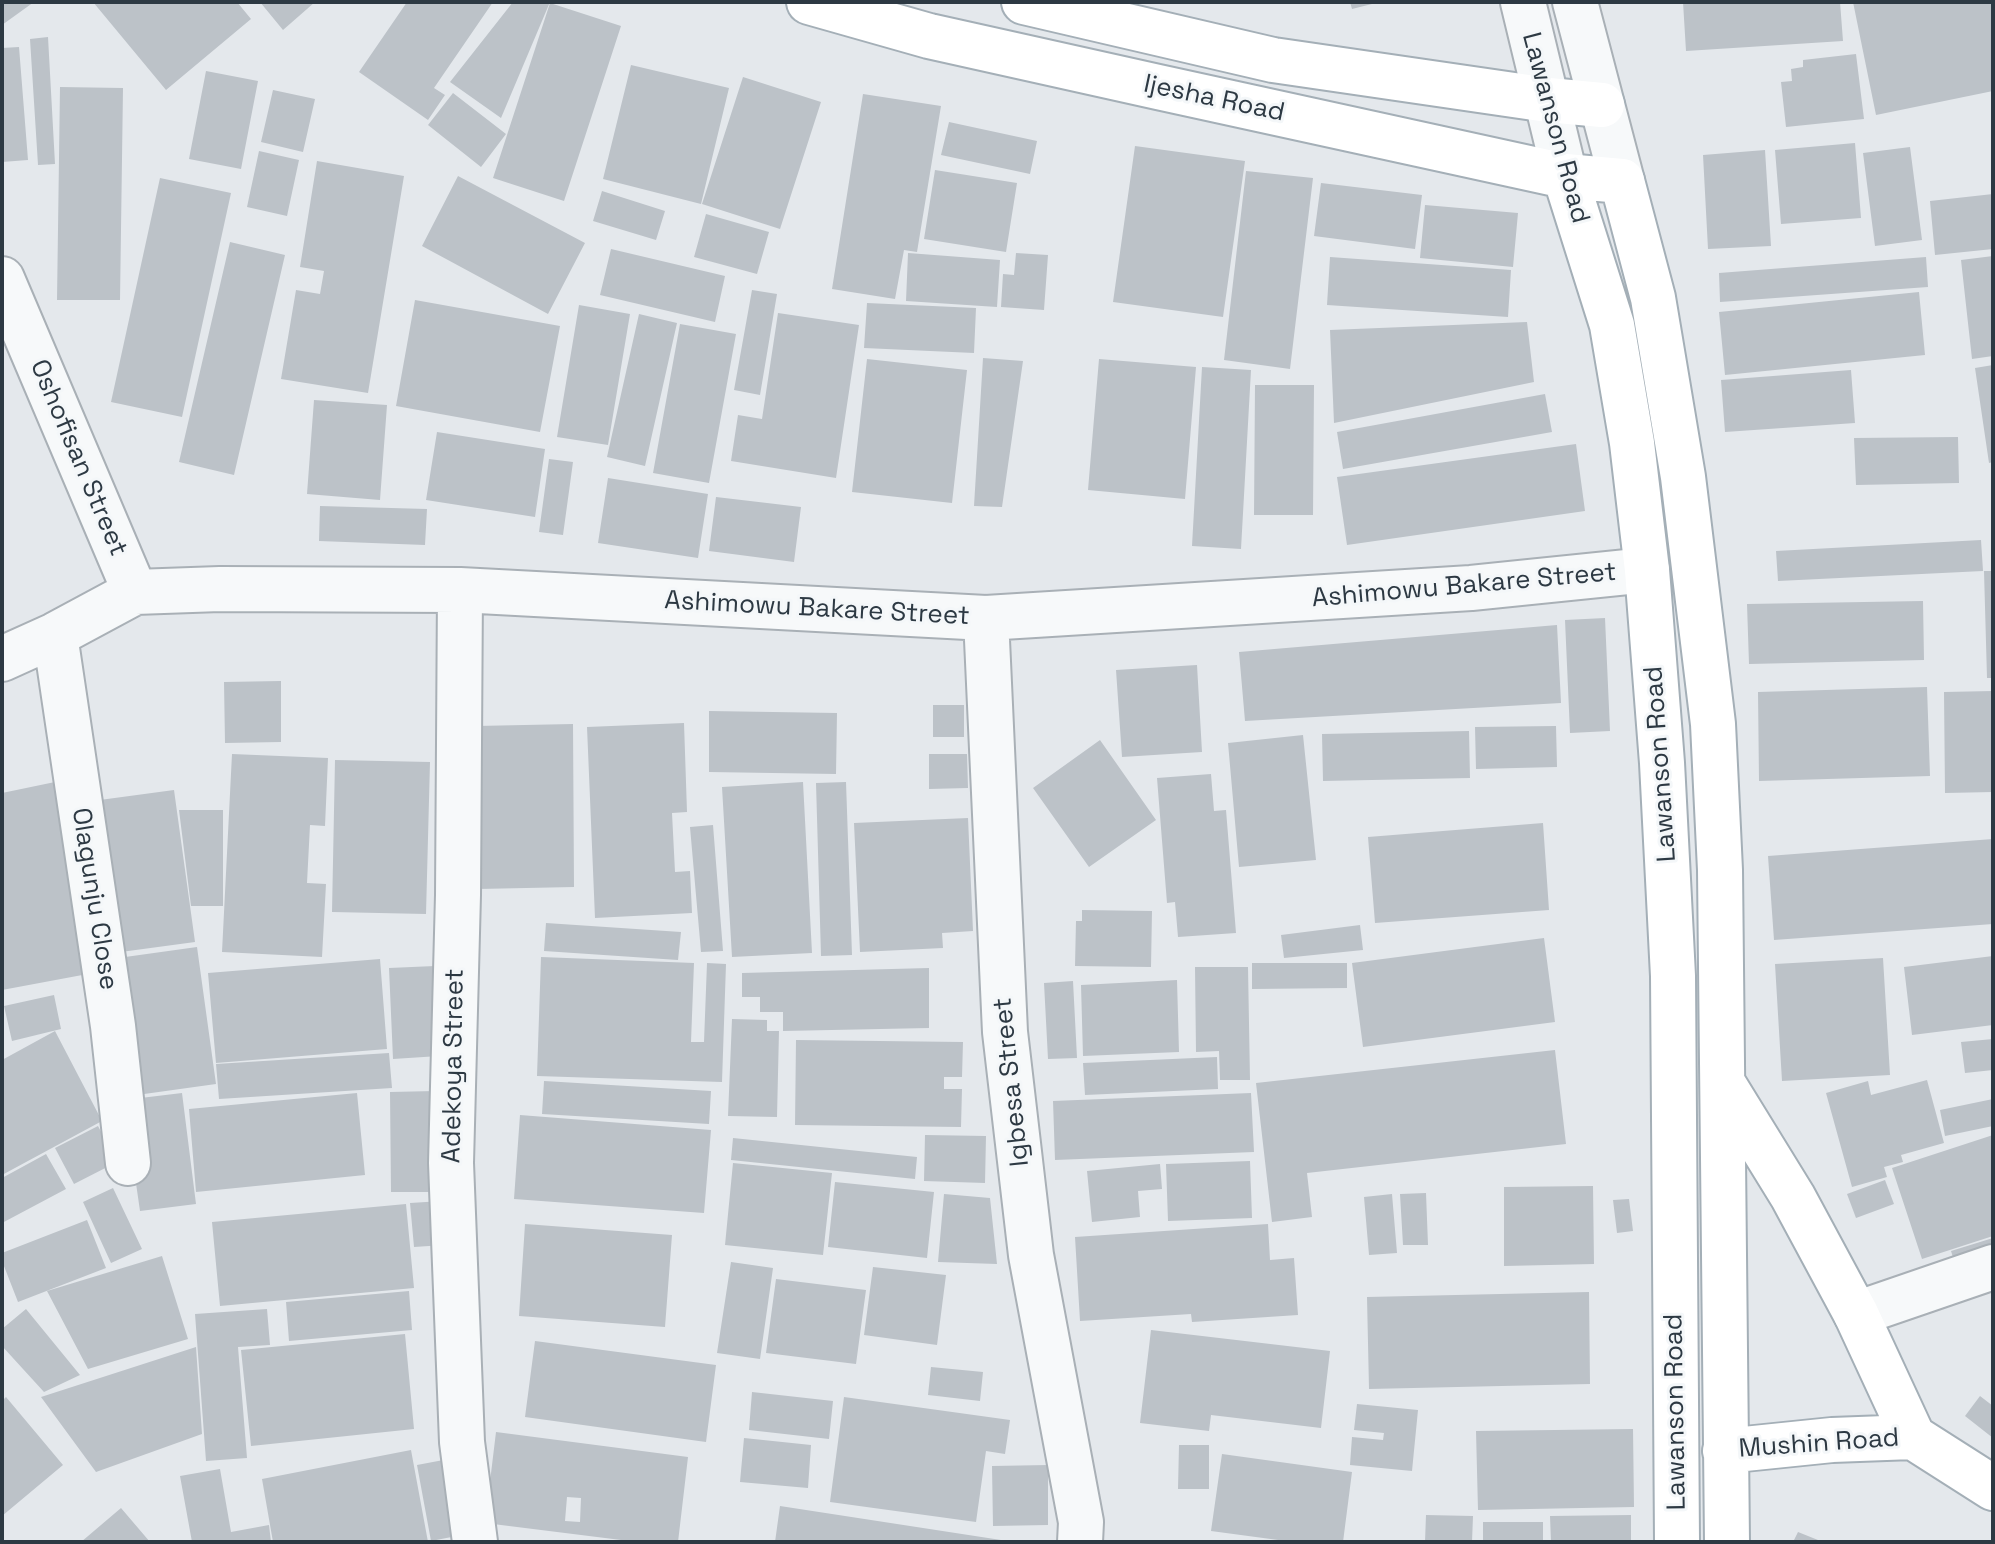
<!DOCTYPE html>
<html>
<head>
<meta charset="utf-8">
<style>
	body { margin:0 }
	#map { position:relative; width:1995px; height:1544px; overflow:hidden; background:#e4e8ec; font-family:"Space Grotesk",sans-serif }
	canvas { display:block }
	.frame { position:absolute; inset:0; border:4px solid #2d3943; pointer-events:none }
</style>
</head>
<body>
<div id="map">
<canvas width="1995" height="1544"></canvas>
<div class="frame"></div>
</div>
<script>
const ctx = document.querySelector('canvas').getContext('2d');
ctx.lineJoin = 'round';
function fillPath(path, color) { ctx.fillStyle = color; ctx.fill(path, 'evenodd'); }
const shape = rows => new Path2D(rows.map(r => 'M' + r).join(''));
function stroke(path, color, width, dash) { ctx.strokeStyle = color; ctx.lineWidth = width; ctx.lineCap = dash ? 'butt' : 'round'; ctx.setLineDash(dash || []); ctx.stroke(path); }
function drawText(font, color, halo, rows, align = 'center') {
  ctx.font = font + ' "Space Grotesk",sans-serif'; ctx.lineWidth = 6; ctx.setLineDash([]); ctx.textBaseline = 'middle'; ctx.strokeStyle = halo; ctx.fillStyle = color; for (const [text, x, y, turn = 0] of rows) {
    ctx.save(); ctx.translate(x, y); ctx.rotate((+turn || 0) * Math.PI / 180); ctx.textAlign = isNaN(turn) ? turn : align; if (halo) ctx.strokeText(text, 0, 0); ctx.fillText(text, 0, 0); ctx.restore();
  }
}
const building = shape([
	[2,2,34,2,2,25],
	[93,2,237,2,251,19,166,90],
	[260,2,315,2,283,30],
	[407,2,493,2,434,88,445,95,428,120,359,72],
	[513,2,550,2,501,118,450,82],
	[1350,2,1376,2,1376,3,1352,9],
	[1683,2,1840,2,1843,41,1686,51],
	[1853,2,1993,2,1993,91,1876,115],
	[550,3,621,26,564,201,493,178],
	[48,37,55,164,38,165,30,39],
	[19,47,28,160,2,162,2,48],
	[1856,54,1864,119,1786,127,1781,82,1792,81,1791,69,1803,67,1803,60],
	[631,65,729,88,701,204,603,179],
	[206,71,258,81,241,169,189,159],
	[743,77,821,102,780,229,702,204],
	[60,87,123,88,120,300,57,300],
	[273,90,315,99,303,152,261,142],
	[453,93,506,134,481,167,428,125],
	[863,94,941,106,917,252,904,250,895,299,832,289],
	[949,122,1037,141,1030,174,941,155],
	[1855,143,1861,218,1781,224,1775,150],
	[1135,146,1245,161,1223,317,1113,302],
	[1910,147,1922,240,1875,246,1863,153],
	[1765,150,1771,246,1708,249,1703,155],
	[259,151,299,160,287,216,247,207],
	[317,161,404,176,368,393,281,379,296,290,320,294,324,271,300,267],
	[935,170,1017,183,1006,252,924,239],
	[1246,171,1313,178,1290,369,1224,360],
	[458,176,585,243,548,314,422,246],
	[160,178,231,193,182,417,111,402],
	[1321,183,1422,195,1415,249,1314,236],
	[602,191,665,211,656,240,593,221],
	[1993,194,1993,249,1935,255,1930,201],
	[1425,205,1518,213,1513,267,1420,258],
	[706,214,769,232,757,274,694,257],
	[230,242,285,255,234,475,179,462],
	[611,249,725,276,715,322,600,295],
	[908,253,1000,260,997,307,906,301],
	[1016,253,1048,255,1044,310,1001,307,1003,274,1014,275],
	[1993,256,1993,356,1972,359,1961,260],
	[1330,257,1511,270,1508,317,1327,305],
	[1926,257,1928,287,1720,302,1719,273],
	[752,290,777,294,760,395,734,390],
	[1919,292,1925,355,1725,375,1719,312],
	[415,300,560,326,540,432,396,406],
	[867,303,976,308,974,353,864,348],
	[579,305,630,314,608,445,557,437],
	[778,313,859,325,836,478,731,461,738,415,762,419],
	[639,314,677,323,645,466,607,457],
	[1527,322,1534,382,1334,423,1330,330],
	[680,324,736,334,709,483,653,473],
	[983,358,1023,361,1002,507,974,506],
	[867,359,967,370,952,503,852,492],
	[1099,359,1196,367,1185,499,1088,490],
	[1993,365,1993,462,1989,463,1975,368],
	[1202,367,1251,370,1241,549,1192,546],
	[1851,370,1855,423,1725,432,1721,380],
	[1255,385,1314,385,1313,515,1254,515],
	[1545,394,1552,432,1343,469,1337,432],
	[314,400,387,405,380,500,307,494],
	[437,432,545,449,535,517,426,500],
	[1958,437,1959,483,1856,485,1854,438],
	[1576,444,1585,511,1347,545,1337,477],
	[549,459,573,462,563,535,539,532],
	[608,478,708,494,698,558,598,543],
	[716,497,801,507,794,562,709,551],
	[320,506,427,509,425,545,319,541],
	[1981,540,1983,571,1778,581,1776,551],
	[1984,571,1993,571,1993,678,1987,678],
	[1923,601,1924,660,1749,664,1747,604],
	[1605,618,1610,731,1570,733,1565,620],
	[1557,625,1561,703,1245,721,1239,652],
	[1197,665,1202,752,1122,757,1116,670],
	[281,681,281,742,225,743,224,682],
	[1927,687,1930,776,1759,781,1758,692],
	[1993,691,1993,792,1945,793,1944,692],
	[933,705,964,705,964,737,933,737],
	[709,711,837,713,836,774,709,772],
	[684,723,687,812,672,813,675,872,690,871,692,913,595,918,587,727],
	[573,724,574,887,478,889,476,726],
	[1556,726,1557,767,1476,769,1475,727],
	[1469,731,1470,778,1323,781,1322,734],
	[1303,735,1316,860,1239,867,1228,743],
	[1100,740,1156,820,1089,867,1033,788],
	[232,754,328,758,325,826,310,825,307,883,326,884,322,957,222,952],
	[929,754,967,754,968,788,929,789],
	[335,760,430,762,426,914,332,912],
	[1211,774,1214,811,1226,810,1236,933,1178,937,1175,902,1167,903,1157,778],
	[55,782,93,973,2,990,2,793],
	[803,782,812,953,732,957,722,787],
	[846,782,852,955,821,956,816,783],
	[174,790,195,942,106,954,85,802],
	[179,810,223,810,223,906,191,906],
	[968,818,973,931,942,933,943,948,860,952,854,823],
	[1543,823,1549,910,1375,923,1368,837],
	[713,825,723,951,701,952,690,827],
	[1993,839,1993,924,1774,940,1768,856],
	[1082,910,1152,911,1151,967,1075,966,1076,921,1082,921],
	[546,923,681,932,678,960,544,951],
	[1360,925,1363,950,1284,958,1281,935],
	[1544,938,1555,1022,1363,1047,1352,963],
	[197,947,216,1084,137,1095,118,958],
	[1993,956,1993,1025,1912,1035,1904,967],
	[541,957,694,963,691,1042,704,1042,707,963,726,964,722,1082,537,1076],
	[1883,958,1890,1075,1782,1081,1775,964],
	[380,959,387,1049,216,1063,208,973],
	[1252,963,1347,963,1347,988,1252,989],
	[435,966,439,1056,393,1059,389,968],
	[1195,967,1248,967,1250,1080,1220,1080,1219,1051,1196,1052],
	[929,968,929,1028,783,1031,783,1012,760,1012,760,997,742,997,742,973],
	[1177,980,1179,1052,1083,1056,1081,985],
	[1073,981,1077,1058,1048,1059,1044,983],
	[54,995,61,1029,12,1041,4,1006],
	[732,1019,767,1020,767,1031,779,1031,777,1117,728,1116],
	[55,1031,102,1121,2,1175,2,1060],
	[1993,1039,1993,1070,1965,1073,1961,1042],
	[796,1040,963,1042,962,1077,944,1077,944,1089,962,1089,961,1127,795,1125],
	[1555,1050,1566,1144,1307,1173,1312,1217,1272,1222,1256,1083],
	[389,1053,392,1088,219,1099,216,1064],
	[1217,1057,1218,1089,1085,1095,1083,1063],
	[1927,1080,1944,1143,1901,1155,1903,1162,1884,1167,1887,1177,1852,1187,1826,1093,1868,1081,1871,1095],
	[544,1081,711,1091,709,1124,542,1114],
	[435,1091,436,1192,391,1192,390,1092],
	[182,1093,196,1204,140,1211,124,1100],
	[357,1093,365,1175,196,1192,189,1109],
	[1251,1093,1254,1152,1055,1160,1053,1101],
	[1993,1099,1993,1126,1945,1136,1940,1110],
	[520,1115,711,1130,704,1213,514,1199],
	[98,1126,117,1162,74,1184,55,1148],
	[925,1135,986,1136,985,1183,924,1181],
	[1993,1135,1993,1236,1922,1259,1892,1168],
	[733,1138,917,1157,915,1179,731,1160],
	[46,1154,66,1189,2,1223,2,1178],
	[1250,1161,1252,1218,1168,1221,1166,1164],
	[733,1163,832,1173,823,1255,725,1245],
	[1160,1164,1162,1189,1138,1191,1140,1217,1092,1222,1087,1171],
	[1885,1180,1894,1204,1856,1218,1847,1194],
	[835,1182,934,1192,927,1258,828,1247],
	[1593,1186,1594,1264,1504,1266,1504,1187],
	[113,1188,142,1249,111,1263,83,1202],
	[1426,1193,1428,1245,1403,1245,1400,1194],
	[944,1194,990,1198,997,1264,938,1262],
	[1392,1194,1397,1253,1369,1255,1364,1197],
	[1629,1199,1633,1231,1617,1233,1613,1200],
	[442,1201,444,1245,414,1247,410,1203],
	[406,1204,414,1288,220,1306,212,1222],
	[87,1220,106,1268,18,1302,2,1261,2,1253],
	[525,1224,672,1235,665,1327,519,1316],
	[1268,1224,1270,1260,1294,1258,1298,1315,1192,1322,1191,1314,1080,1321,1075,1237],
	[1993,1238,1993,1262,1958,1273,1951,1251],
	[162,1256,188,1339,88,1369,47,1291],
	[731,1262,773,1268,760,1359,717,1353],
	[873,1267,946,1275,937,1345,864,1335],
	[776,1279,866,1290,856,1364,766,1353],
	[409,1291,412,1330,289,1341,286,1302],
	[1589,1292,1590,1384,1369,1389,1367,1297],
	[26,1309,80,1375,44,1392,2,1346,2,1329],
	[267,1309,270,1345,238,1347,247,1458,206,1461,195,1314],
	[1151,1330,1330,1351,1321,1428,1211,1415,1209,1431,1140,1423],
	[405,1334,414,1429,251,1446,241,1350],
	[535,1341,716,1365,706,1442,525,1417],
	[196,1347,202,1434,96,1472,41,1397],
	[931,1367,983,1372,980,1401,928,1395],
	[752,1392,833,1401,829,1439,749,1430],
	[1980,1396,1993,1406,1993,1438,1965,1416],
	[6,1397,63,1465,2,1516,2,1401],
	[844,1397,1010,1420,1005,1454,986,1451,976,1522,830,1502],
	[1357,1404,1418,1410,1412,1471,1350,1465,1352,1437,1383,1440,1384,1433,1354,1430],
	[1633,1429,1634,1507,1478,1510,1476,1431],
	[496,1432,688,1457,678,1542,637,1542,485,1523],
	[567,1497,581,1498,580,1522,565,1521],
	[744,1438,811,1445,808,1488,740,1482],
	[1179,1445,1209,1445,1209,1489,1178,1489],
	[411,1450,428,1542,273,1542,262,1479],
	[1222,1454,1352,1472,1343,1542,1293,1542,1211,1531],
	[454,1458,467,1534,431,1541,417,1465],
	[1048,1465,1048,1525,993,1526,992,1466],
	[220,1469,231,1532,269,1525,271,1542,192,1542,180,1476],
	[780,1506,1001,1540,1001,1542,775,1542],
	[121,1508,150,1542,81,1542],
	[1426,1515,1473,1516,1472,1542,1425,1542],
	[1631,1515,1631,1542,1551,1542,1550,1516],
	[1483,1522,1543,1522,1543,1542,1483,1542],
	[1798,1532,1823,1542,1793,1542]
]);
const minor = shape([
	[1523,2,1565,176],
	[1575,2,1622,181],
	[2,279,135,592],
	[460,590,458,895,451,1163,462,1442,475,1542],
	[986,618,1005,1032,1031,1255,1081,1522,1080,1542],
	[55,635,113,1026,128,1163],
	[2,659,55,635,135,592,220,589,460,590,986,618,1471,588,1647,570],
	[1856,1314,1993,1267]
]);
const major = shape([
	[809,2,929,36,1158,87,1565,176,1622,181,1653,298,1683,477,1713,724,1720,870,1727,1542],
	[1024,2,1273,60,1548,100,1602,105],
	[1565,176,1612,325,1632,443,1647,570,1662,763,1673,976,1677,1542],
	[1724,1085,1793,1197,1856,1314,1913,1437],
	[1725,1451,1832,1440,1913,1437,1993,1488]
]);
const streetNames = [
	["Ijesha Road",1214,99,12],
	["Lawanson Road",1555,128,75],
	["Oshofisan Street",78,458,67],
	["Ashimowu Bakare Street",1464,586,-5],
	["Ashimowu Bakare Street",817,609,3],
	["Lawanson Road",1661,764,-94],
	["Olagunju Close",94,899,81],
	["Adekoya Street",454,1066,-89],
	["Igbesa Street",1012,1082,-96],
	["Lawanson Road",1676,1412,-91],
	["Mushin Road",1819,1444,-4]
];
fillPath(building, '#bcc2c8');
stroke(minor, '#a9b0b6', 48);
stroke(major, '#a4afb7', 48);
stroke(minor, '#f7f9fa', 44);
stroke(major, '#fff', 44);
drawText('26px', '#2d3943', '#f4f7f9', streetNames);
</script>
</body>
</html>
